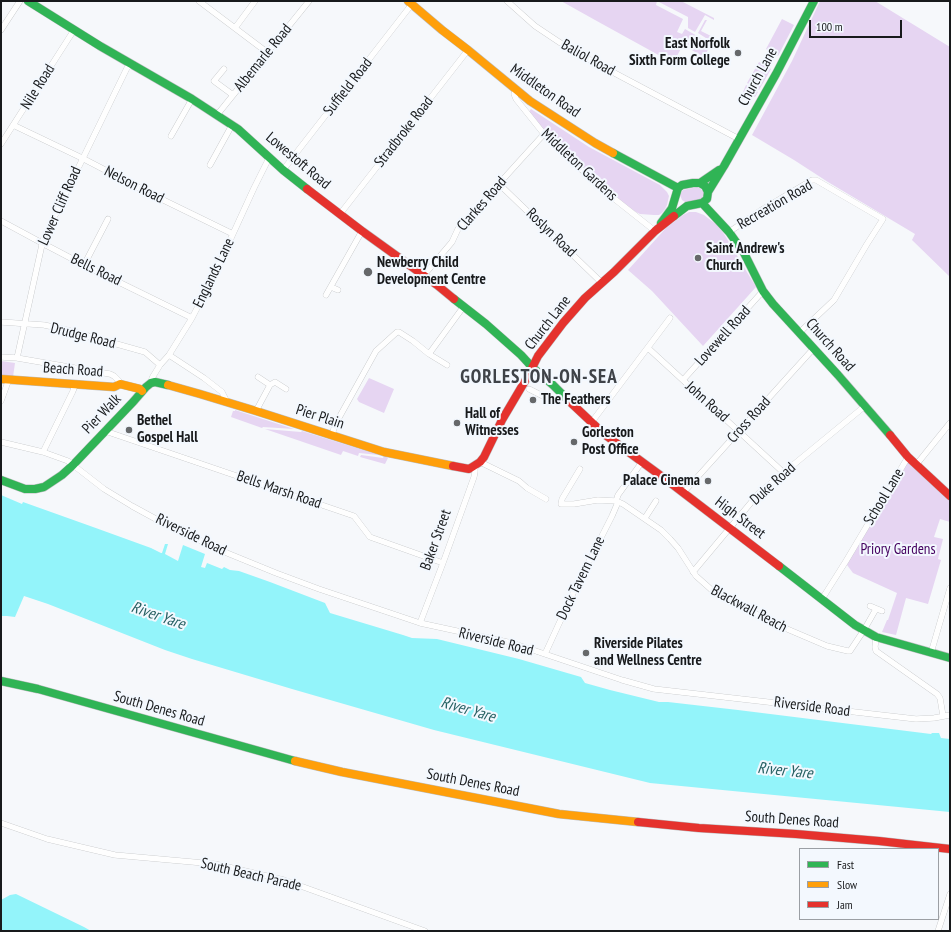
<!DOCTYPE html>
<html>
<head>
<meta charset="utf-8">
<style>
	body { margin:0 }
	#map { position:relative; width:951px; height:932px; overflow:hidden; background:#f6f8fb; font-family:"PT Sans Narrow",sans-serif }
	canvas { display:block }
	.frame { position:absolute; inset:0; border:2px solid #181a1c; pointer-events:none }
	.legend { position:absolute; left:799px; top:848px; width:140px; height:72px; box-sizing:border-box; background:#f3f8fe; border:1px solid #9b9fa4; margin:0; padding:5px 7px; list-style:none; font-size:12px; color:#181a1c }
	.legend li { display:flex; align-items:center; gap:8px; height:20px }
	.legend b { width:20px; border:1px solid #9b9fa4 }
	.scale { position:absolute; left:809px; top:20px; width:93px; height:18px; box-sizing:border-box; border:2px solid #181a1c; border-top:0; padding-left:5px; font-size:12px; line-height:14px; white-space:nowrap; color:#181a1c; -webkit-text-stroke:3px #f3f8fe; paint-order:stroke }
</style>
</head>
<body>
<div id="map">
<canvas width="951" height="932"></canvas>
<div class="frame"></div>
<ul class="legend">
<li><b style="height:5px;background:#30b455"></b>Fast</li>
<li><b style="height:5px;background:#ff9f0a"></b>Slow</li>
<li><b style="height:5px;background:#e5322d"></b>Jam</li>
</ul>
<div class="scale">100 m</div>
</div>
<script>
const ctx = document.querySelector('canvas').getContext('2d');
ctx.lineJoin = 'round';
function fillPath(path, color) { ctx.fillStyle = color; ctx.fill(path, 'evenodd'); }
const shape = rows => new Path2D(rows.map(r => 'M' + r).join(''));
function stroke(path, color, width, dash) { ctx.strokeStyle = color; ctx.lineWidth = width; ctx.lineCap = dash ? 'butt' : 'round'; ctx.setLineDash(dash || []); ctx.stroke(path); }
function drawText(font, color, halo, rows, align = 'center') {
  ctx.font = font + ' "PT Sans Narrow",sans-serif'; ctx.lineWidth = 4; ctx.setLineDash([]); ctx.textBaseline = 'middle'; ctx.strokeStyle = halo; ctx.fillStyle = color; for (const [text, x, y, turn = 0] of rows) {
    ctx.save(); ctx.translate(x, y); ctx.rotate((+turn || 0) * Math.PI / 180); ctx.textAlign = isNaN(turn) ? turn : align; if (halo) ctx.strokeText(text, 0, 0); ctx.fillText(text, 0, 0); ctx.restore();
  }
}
const green = shape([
	[561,1,657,1,656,5,683,19,677,32,682,34,685,29,711,44,704,57,683,45,673,63,595,20],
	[659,1,681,1,714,18,714,20,705,15,695,32,688,28,688,17,659,2],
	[820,1,875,1,950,47,950,277,912,240,915,234,828,182,794,160,752,135,792,61],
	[782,19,794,25,778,56,766,49],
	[705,20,707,20,701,31,711,36,709,40,698,33],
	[759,62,771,69,759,90,747,83],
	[746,85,758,92,755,97,743,92],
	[531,109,589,147,660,185,667,192,669,196,667,205,665,209,662,213,659,215,654,215,640,214,632,210,601,185,549,136,528,113],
	[697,187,700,188,704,193,701,200,685,202,682,200,680,195,681,193,683,190],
	[689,212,696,212,704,215,717,225,724,234,756,287,703,346,652,291,628,270,666,228,683,215],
	[1,361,15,363,13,377,1,375],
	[369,378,394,389,384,413,359,402,357,399],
	[235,410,294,429,263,427,262,428,231,417,233,411,235,411],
	[265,429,301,432,302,431,379,455,359,453,358,456,343,451,341,455],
	[361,455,383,458,384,456,388,458,385,464,360,457],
	[907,461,950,499,950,522,940,519,934,537,943,539,938,559,941,560,928,604,906,598,896,635,882,632,887,620,888,620,897,593,853,573,847,565,850,558]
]);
const water = shape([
	[1,495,22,504,23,502,93,527,151,548,161,553,162,553,165,544,168,544,165,554,178,561,183,545,205,554,201,567,205,568,207,563,222,569,224,567,230,570,239,571,270,582,325,603,330,613,403,635,412,638,437,639,519,659,581,677,585,683,610,690,659,702,668,702,738,710,931,734,932,733,939,733,941,738,950,739,950,812,650,783,434,730,292,689,192,659,165,650,48,604,24,596,15,617,7,616,1,616],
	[16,894,84,927,91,931,1,931,1,900,10,895]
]);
const street = shape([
	[199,1,268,53],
	[507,1,535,26,559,42,573,51,739,139],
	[235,28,255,1],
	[1,30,20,1],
	[224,69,214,81,233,95],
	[516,90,514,94,516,99,544,134,602,189,655,231],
	[217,115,309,1],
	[13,125,82,158,153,195,233,234],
	[171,136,192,99],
	[1,144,74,30],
	[210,165,232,125],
	[283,170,412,4],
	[499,184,602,283],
	[340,214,468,50],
	[1,221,42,243,84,265,192,318],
	[729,232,763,209,812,180,816,180,883,219,867,244,834,300,800,332],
	[84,265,108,219],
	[424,275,452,242,458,229,544,134],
	[331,287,338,290],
	[326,295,362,231],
	[1,322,44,325,67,330,145,352,160,365],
	[648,348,784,473],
	[429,354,447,365],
	[169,355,204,378,222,392,227,402],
	[1,357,17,358,110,374,114,376,119,381,120,384],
	[17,358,43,240,127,68,131,64],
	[258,377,270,385],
	[683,380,763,291],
	[151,383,152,378,160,365,169,355,192,318,215,273,254,188,269,158],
	[529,389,545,397],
	[1,401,9,379],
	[256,411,270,385,275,382,286,389],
	[591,423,670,318],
	[105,430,108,432,354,516,370,537,443,563],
	[332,435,335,425,376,351,397,332,399,332,413,341,429,354,464,306],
	[1,442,43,452,68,461,104,489,132,506,165,524,227,553,276,573,319,589,420,623,512,643,622,680,654,689,916,719,934,718,950,715],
	[43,452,73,391,75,385],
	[480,462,519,481,527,488,546,499],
	[916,465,950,423],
	[580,469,562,499,561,504,574,504,598,500,616,501,623,504,661,530,670,539,678,548,696,576,714,592,773,623,827,646,848,651,850,651,864,630,876,609],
	[683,493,814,348],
	[616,501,618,495,642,462],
	[645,518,656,501],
	[693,572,759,493,865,406],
	[822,599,846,561,908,457],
	[870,606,882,611],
	[420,623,443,563,474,477,475,472,475,466],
	[876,637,875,647,876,651,937,694,940,698,943,716],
	[931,653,950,588],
	[545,654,574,591,612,516,618,502],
	[1,823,47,839,115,855,215,864,284,880,425,931],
	[938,931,950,894]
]);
const fast = shape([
	[28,1,100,46,192,99,238,129,283,170,307,189],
	[613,153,678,188],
	[700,183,719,170],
	[702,203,729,232,744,253,763,291,773,304,838,375,890,435],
	[674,216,687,206,702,203,707,199,708,192,724,166,776,74,814,1],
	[661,223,672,208,678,188,682,185,693,183,700,183,705,186,708,192],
	[454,299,486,324,521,355,532,367,553,385,569,401],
	[1,480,25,489,35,489,44,487,62,475,73,465,133,402,146,387,151,383,155,382,168,385],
	[779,566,855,625,876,637,950,658],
	[1,681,38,689,295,761]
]);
const slow = shape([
	[408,1,442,30,468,50,530,101,595,143,613,153],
	[1,379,114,387,120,384,140,389,142,391],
	[168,385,200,394,256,411,384,452,453,466],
	[295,761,342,772,559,814,638,822]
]);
const jam = shape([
	[307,189,362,231,437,285,454,299],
	[569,401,604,434,668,481,779,566],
	[890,435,908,457,950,496],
	[453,466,469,469,480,462,484,457,502,420,528,376,538,356,563,323,585,298,614,272,655,231,674,216],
	[638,822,699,828,796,834,879,841,950,849]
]);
const markers = [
	[738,53,4,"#66686a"],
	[698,258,4,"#66686a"],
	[368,272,5,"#66686a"],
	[533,400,4,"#66686a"],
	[457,423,4,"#66686a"],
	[129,430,4,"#66686a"],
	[574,442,4,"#66686a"],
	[708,481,4,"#66686a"],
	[586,653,4,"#66686a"]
];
const poiNames = [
	["East Norfolk",730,44,"right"],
	["Sixth Form College",730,61,"right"],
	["Saint Andrew's",706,249],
	["Church",706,266],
	["Newberry Child",377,263],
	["Development Centre",377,280],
	["The Feathers",541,400],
	["Hall of",465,414],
	["Witnesses",465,431],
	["Bethel",137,421],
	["Gospel Hall",137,438],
	["Gorleston",582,433],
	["Post Office",582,450],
	["Palace Cinema",700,481,"right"],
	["Riverside Pilates",594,644],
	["and Wellness Centre",594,661]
];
const streetNames = [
	["Albemarle Road",263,58,-51],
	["Baliol Road",588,58,29],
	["Church Lane",758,77,-61],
	["Nile Road",38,87,-58],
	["Suffield Road",348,87,-52],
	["Middleton Road",545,91,35],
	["Stradbroke Road",404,132,-52],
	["Lowestoft Road",298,161,40],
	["Middleton Gardens",579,165,43],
	["Nelson Road",134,185,27],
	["Clarkes Road",482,204,-49],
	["Recreation Road",775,205,-30],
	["Lower Cliff Road",60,206,-66],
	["Roslyn Road",551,233,44],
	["Bells Road",96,270,26],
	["Englands Lane",214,273,-64],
	["Church Lane",548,323,-52],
	["Drudge Road",83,336,14],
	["Lovewell Road",723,336,-48],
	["Church Road",830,345,48],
	["Beach Road",73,370,4],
	["John Road",707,402,42],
	["Pier Walk",102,414,-46],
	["Pier Plain",320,417,18],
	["Cross Road",749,420,-48],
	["Duke Road",773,484,-42],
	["Bells Marsh Road",279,490,19],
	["School Lane",884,497,-59],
	["High Street",740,518,37],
	["Riverside Road",191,535,26],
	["Baker Street",436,540,-70],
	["Dock Tavern Lane",581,578,-64],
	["Blackwall Reach",749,609,28],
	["Riverside Road",496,642,14],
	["Riverside Road",812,707,7],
	["South Denes Road",159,709,16],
	["South Denes Road",473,783,11],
	["South Denes Road",792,820,4],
	["South Beach Parade",251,875,13]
];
const parkNames = [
	["Priory Gardens",898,550]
];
const waterNames = [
	["River Yare",158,616,19],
	["River Yare",468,710,16],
	["River Yare",785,771,6]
];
const districtNames = [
	["GORLESTON-ON-SEA",539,378]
];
fillPath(green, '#e6d5f2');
fillPath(water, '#93f4fa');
stroke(street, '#babcbe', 6);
stroke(fast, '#babcbe', 9);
stroke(slow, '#babcbe', 9);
stroke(jam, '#babcbe', 9);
stroke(street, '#fefefe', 5.5);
stroke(fast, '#30b455', 8);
stroke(slow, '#ff9f0a', 8);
stroke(jam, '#e5322d', 8);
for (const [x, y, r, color] of markers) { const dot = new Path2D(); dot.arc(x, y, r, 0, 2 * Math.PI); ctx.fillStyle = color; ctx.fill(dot); stroke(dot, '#f3f8fe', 1.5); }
drawText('bold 15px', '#181a1c', '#f3f8fe', poiNames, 'left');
drawText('15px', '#181a1c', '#f3f8fe', streetNames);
drawText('15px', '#450060', '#f3f8fe', parkNames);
drawText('italic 16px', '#276063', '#f3f8fe', waterNames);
ctx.letterSpacing = '1px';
drawText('bold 19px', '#3f4348', '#f3f8fe', districtNames);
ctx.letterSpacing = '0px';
</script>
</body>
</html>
